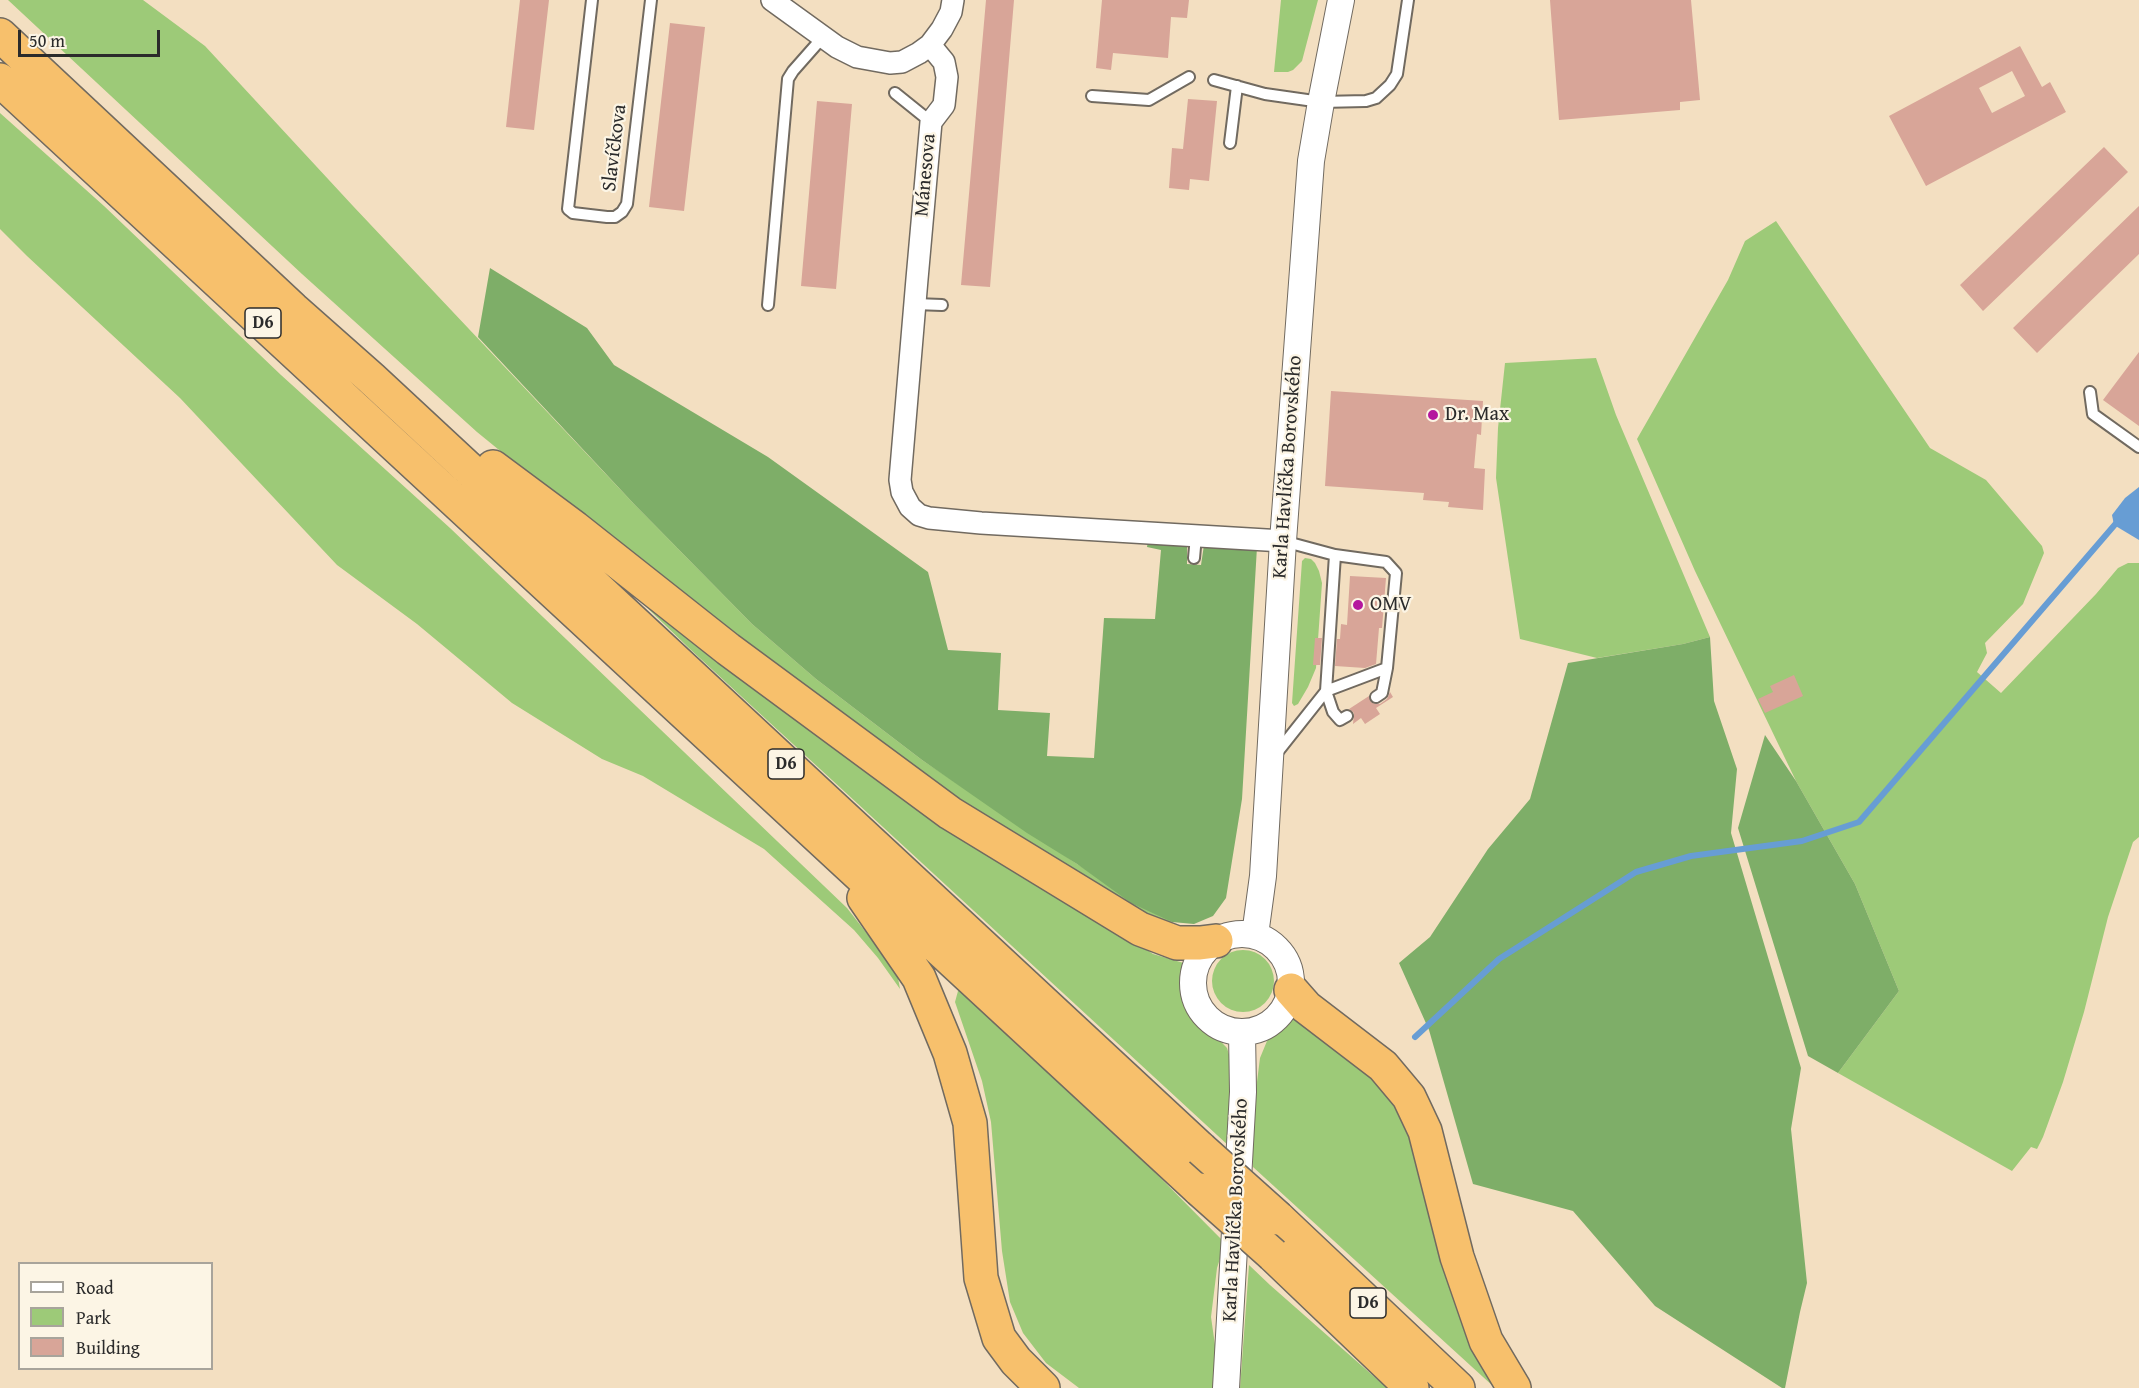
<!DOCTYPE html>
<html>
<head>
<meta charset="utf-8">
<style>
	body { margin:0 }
	#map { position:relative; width:2139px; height:1388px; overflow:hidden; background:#f3dfc1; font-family:"Gentium Book Plus",serif }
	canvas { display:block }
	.legend { position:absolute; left:18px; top:1262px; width:195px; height:108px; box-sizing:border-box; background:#fcf5e5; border:2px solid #a8a49b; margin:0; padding:8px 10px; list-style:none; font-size:18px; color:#2b2b2b }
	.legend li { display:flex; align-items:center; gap:12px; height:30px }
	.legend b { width:30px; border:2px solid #a8a49b }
	.scale { position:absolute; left:18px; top:30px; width:142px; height:27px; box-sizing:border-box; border:3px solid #2b2b2b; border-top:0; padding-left:8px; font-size:18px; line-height:21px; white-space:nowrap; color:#2b2b2b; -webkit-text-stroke:4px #fcf5e5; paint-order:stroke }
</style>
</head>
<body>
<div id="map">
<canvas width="2139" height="1388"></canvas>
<ul class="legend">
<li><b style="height:8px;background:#fff"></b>Road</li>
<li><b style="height:16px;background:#9dca78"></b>Park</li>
<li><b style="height:16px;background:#d8a598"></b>Building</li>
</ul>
<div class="scale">50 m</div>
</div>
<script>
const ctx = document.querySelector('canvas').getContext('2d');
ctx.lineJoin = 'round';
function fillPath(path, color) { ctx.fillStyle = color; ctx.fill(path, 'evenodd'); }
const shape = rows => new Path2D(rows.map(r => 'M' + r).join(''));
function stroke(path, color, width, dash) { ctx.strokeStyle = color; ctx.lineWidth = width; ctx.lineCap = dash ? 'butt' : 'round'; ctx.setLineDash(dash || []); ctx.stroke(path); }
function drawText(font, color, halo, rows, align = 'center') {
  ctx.font = font + ' "Gentium Book Plus",serif'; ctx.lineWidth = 4.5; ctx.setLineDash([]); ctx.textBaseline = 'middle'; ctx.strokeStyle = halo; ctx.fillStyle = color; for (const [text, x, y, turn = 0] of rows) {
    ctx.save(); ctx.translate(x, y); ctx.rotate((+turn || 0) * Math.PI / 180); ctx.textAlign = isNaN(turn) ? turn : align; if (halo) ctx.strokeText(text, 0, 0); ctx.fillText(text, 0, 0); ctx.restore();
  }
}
const green = shape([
	[8,0,143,0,205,46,353,206,634,504,752,624,816,679,922,760,1077,864,1172,922,1167,926,914,775,628,555,477,432,302,274],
	[1281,0,1318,0,1302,61,1293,70,1288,72,1274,72],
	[0,113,104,206,281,375,450,528,847,908,897,972,900,989,878,958,854,930,764,849,643,776,602,759,512,703,417,624,337,565,180,398,27,256,0,229],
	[1776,221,1930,448,1986,480,2042,546,2044,553,2023,604,1985,643,1987,653,1977,672,2001,693,2096,594,2118,568,2128,563,2139,563,2139,837,2133,842,2108,917,2084,1012,2063,1082,2043,1137,2037,1149,2031,1147,2012,1171,1838,1073,1899,991,1855,884,1796,781,1695,571,1637,439,1728,280,1745,241],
	[1596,358,1616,415,1710,637,1683,644,1597,658,1520,639,1496,478,1498,428,1505,363],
	[1305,558,1311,559,1315,563,1319,571,1322,583,1316,668,1308,687,1298,704,1294,706,1292,703,1302,561],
	[641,592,987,844,1153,954,1187,964,1183,982,1188,1001,1204,1024,1227,1048,1235,1074,1230,1147,691,650,635,596],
	'1212 981a31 31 0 1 1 62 0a31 31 0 1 1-62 0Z',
	[958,991,964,991,1107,1124,1225,1243,1217,1268,1211,1317,1218,1366,1216,1388,1079,1388,1046,1363,1023,1333,1010,1302,1002,1251,991,1122,982,1081,955,1002],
	[1291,1018,1303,1021,1400,1100,1501,1384,1494,1387,1253,1167,1252,1122,1260,1058,1267,1041],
	[1249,1265,1270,1285,1387,1388,1240,1388]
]);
const forest = shape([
	[490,268,587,328,614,365,768,457,928,572,948,650,1001,653,998,710,1050,713,1047,756,1094,758,1104,618,1155,619,1161,550,1147,547,1148,541,1187,544,1187,564,1201,565,1204,545,1257,547,1242,799,1226,898,1213,916,1194,924,1172,922,1131,903,1077,864,1027,833,922,760,816,679,752,624,634,504,478,337],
	[1710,637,1714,701,1737,769,1731,833,1801,1068,1791,1129,1807,1283,1800,1312,1785,1388,1782,1388,1655,1306,1573,1211,1473,1184,1429,1030,1399,963,1430,937,1488,849,1530,799,1568,663,1683,644],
	[1765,735,1796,781,1855,884,1899,991,1838,1073,1808,1056,1738,828]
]);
const water = shape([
	[2139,487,2139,540,2114,525,2112,515,2125,498]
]);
const stream = shape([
	[1415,1037,1499,959,1636,872,1691,856,1802,841,1859,822,2118,521]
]);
const building = shape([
	[520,0,549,0,534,130,506,127],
	[986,0,1014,0,990,287,961,285],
	[1102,0,1189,0,1187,18,1171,17,1168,58,1113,53,1111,70,1096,68],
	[1550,0,1691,0,1700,100,1680,102,1680,110,1559,120],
	[670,23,705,27,684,211,649,207],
	[2020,46,2042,87,2050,82,2066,112,1926,186,1889,116],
	[2012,71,2025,96,1992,113,1979,88],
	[1188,99,1217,101,1209,181,1190,179,1189,190,1169,188,1172,148,1183,149],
	[817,101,852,104,836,289,801,286],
	[2104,147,2128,172,1983,311,1960,285],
	[2139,206,2139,254,2037,353,2013,328],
	[2139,352,2139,426,2103,400],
	[1331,391,1483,401,1481,435,1477,434,1474,468,1485,469,1483,510,1448,507,1449,502,1423,500,1424,493,1325,486],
	[1350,576,1386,578,1382,628,1379,628,1376,664,1365,668,1335,666,1337,639,1340,639,1341,624,1347,625],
	[1315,638,1322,638,1320,665,1313,665],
	[1794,675,1803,696,1765,713,1758,699,1773,692,1770,686],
	[1390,692,1393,697,1376,708,1380,714,1365,724,1361,718,1353,724,1354,713,1349,709,1369,696,1372,703,1380,704,1387,699]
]);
const service = shape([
	[592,0,568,209,573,213,607,217,615,217,622,212,627,204,651,0],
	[1214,80,1265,94,1321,102,1366,101,1376,98,1390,85,1397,74,1408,0],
	[895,93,931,122],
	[1092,96,1149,100,1189,77],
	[1230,143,1237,86],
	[915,304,942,305],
	[768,305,788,79,793,71,823,37],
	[2090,392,2093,414,2139,447],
	[1335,555,1386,562,1396,573,1387,668,1326,691,1333,712,1340,720,1347,716],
	[1194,558,1196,536],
	[1376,697,1382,693,1387,668],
	[1276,754,1326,691,1335,555,1283,541]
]);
const minor = shape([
	[772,0,837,47,857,57,890,63,902,62,919,53,930,45,942,29,951,12,953,0],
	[930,45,944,62,947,77,944,105,931,122,917,279,900,480,902,492,910,507,919,515,929,518,981,523,1283,541]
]);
const tertiary = shape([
	'1193 983a49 49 0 1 1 98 0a49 49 0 1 1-98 0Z',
	[1255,935,1263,876,1283,541,1311,161,1321,102,1341,0],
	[1226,1388,1243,1092,1242,1032]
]);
const motorway = shape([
	[0,35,293,309,371,378,1201,1149],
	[0,80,1200,1190],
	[493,467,575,528,728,649,950,813,1140,929,1177,943,1200,943,1216,941],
	[864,898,919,978,950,1053,970,1123,981,1278,999,1338,1016,1361,1043,1388],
	[1291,990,1306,1007,1383,1066,1409,1097,1425,1131,1457,1257,1486,1341,1514,1388],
	[1278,1218,1458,1388],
	[1273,1255,1412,1388]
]);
const motorwayBridge = shape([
	[1201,1149,1278,1218],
	[1200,1190,1273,1255]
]);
const markers = [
	[1433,415,6,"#b5179e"],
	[1358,605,6,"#b5179e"]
];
const shields = [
	[263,323,36],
	[786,764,36],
	[1368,1303,36]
];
const shieldNames = [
	["D6",263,323],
	["D6",786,764],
	["D6",1368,1303]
];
const streetNames = [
	["Slavíčkova",615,148,-83],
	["Mánesova",926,175,-85],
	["Karla Havlíčka Borovského",1288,467,-86],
	["Karla Havlíčka Borovského",1236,1210,-87]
];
const poiNames = [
	["Dr. Max",1445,415],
	["OMV",1370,605]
];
fillPath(green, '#9dca78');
fillPath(forest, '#7eae68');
fillPath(water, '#679dd4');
stroke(stream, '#679dd4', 6);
fillPath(building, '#d8a598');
stroke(service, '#716a60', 14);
stroke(minor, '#716a60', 24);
stroke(tertiary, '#716a60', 28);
stroke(motorway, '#716a60', 36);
stroke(service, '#fff', 10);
stroke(minor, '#fff', 21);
stroke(tertiary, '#fff', 26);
stroke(motorway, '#f7c06c', 33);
stroke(motorwayBridge, '#716a60', 36, []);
stroke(motorwayBridge, '#f7c06c', 33);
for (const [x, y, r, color] of markers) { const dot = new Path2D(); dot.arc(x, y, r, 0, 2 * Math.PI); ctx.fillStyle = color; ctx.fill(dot); stroke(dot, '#fcf5e5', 2); }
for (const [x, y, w] of shields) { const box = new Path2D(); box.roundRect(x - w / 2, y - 15, w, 30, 4.5); ctx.fillStyle = '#fcf5e5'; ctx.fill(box); stroke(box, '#2b2b2b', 1.5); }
drawText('bold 18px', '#2b2b2b', null, shieldNames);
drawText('20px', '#2b2b2b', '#fcf5e5', streetNames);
drawText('20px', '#2b2b2b', '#fcf5e5', poiNames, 'left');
</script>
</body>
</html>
